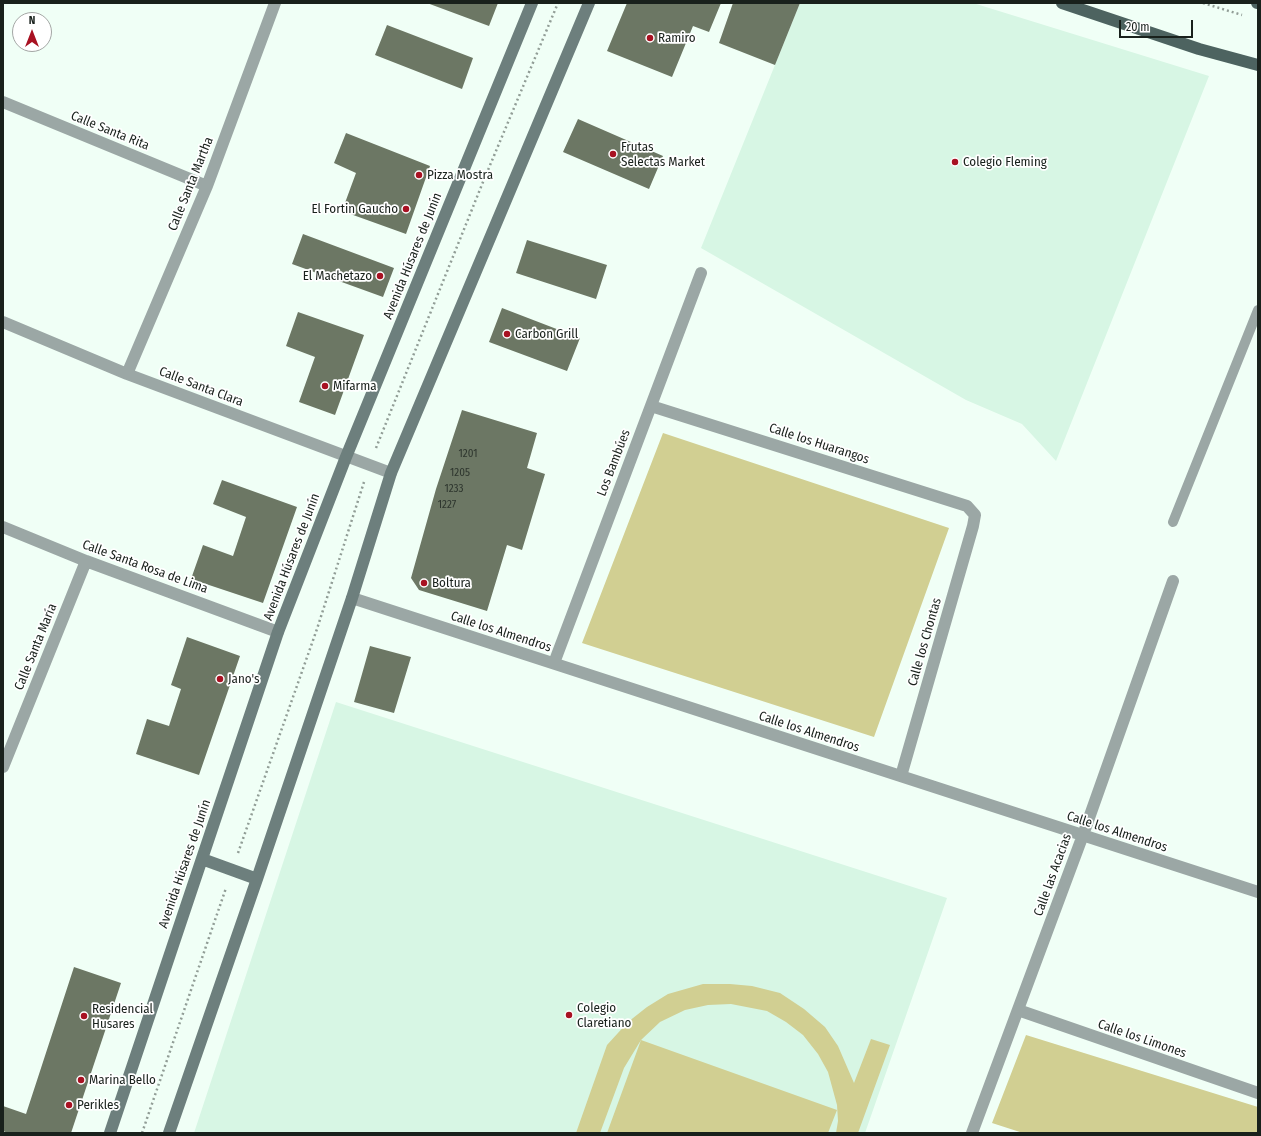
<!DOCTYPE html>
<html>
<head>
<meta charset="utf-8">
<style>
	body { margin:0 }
	#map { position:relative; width:1261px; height:1136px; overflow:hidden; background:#f0fff6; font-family:"Fira Sans Condensed",sans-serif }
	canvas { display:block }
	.frame { position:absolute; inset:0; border:4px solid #19211c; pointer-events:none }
	.north { position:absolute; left:12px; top:12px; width:40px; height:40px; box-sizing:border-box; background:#fff; border:1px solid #a3a6a4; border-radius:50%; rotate:0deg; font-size:11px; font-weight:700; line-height:16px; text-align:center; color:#19211c }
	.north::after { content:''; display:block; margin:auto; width:14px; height:18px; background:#a81122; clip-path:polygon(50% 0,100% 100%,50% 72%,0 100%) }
	.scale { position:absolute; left:1119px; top:20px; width:74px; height:18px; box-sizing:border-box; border:2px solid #19211c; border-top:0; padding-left:5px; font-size:12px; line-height:14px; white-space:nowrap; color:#19211c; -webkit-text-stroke:3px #fff; paint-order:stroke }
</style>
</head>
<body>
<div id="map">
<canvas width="1261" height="1136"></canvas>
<div class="frame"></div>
<div class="north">N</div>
<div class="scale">20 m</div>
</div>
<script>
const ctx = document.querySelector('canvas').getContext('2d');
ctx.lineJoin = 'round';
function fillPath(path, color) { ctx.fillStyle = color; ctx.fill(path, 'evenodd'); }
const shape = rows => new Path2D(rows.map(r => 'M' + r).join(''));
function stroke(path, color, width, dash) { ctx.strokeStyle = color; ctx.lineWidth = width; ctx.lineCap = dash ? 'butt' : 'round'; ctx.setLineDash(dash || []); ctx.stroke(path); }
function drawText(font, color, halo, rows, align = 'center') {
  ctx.font = font + ' "Fira Sans Condensed",sans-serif'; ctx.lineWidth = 3.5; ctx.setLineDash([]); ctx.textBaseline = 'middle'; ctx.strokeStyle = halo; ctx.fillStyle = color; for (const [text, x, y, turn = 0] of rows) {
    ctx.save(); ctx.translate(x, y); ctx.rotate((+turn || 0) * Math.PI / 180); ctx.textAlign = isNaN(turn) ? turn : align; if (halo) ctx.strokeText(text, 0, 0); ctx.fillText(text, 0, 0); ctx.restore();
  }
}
const built = shape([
	[800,3,973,3,1209,76,1056,461,1022,424,966,400,701,248],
	[336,702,947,898,865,1133,194,1133]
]);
const green = shape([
	[663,433,949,528,874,737,582,643],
	[703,984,730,984,752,986,780,993,804,1009,825,1027,838,1046,854,1083,871,1039,890,1045,858,1133,836,1133,838,1121,837,1105,828,1072,818,1054,803,1035,786,1022,767,1011,731,1004,708,1005,685,1010,660,1022,641,1040,837,1110,828,1133,607,1133,641,1040,624,1068,600,1133,576,1133,607,1045,628,1022,647,1007,668,994],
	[1026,1035,1258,1107,1258,1133,1023,1133,992,1123]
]);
const building = shape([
	[427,3,498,3,489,26],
	[627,3,721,3,709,32,693,26,672,77,607,51],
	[733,3,800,3,775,65,719,43],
	[387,25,473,58,462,89,375,55],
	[578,119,663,156,649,189,563,152],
	[346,133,430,166,406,234,342,211,356,173,334,163],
	[303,234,394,268,383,297,292,264],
	[527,240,607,265,596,299,516,273],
	[502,308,580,338,567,371,489,342],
	[298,312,364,335,335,415,299,402,315,357,286,346],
	[462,410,537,433,527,468,545,474,522,550,507,545,487,611,419,590,411,578,436,489],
	[222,480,297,507,263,603,191,579,203,545,233,556,246,517,213,504],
	[187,637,240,656,199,775,136,754,147,719,169,726,181,689,171,685],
	[370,646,411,657,394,713,354,702],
	[74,967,121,983,71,1133,8,1133,3,1131,3,1106,26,1114]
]);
const path = shape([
	[1203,3,1242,15],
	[376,448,483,182,558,3],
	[238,853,317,629,364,482],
	[142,1133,226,888]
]);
const lane = shape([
	[1173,522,1258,310]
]);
const street = shape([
	[3,102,207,186],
	[3,322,127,374,391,473],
	[127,374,207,186,275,3],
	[651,406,967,506,975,515,973,526,901,776],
	[3,527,86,561,278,632],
	[352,598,1258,892],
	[554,663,701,273],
	[3,767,86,561],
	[1018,1010,1258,1093],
	[972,1133,1083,835,1173,581]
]);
const secondary = shape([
	[202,859,257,879],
	[110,1133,278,632,346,457,532,3],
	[169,1133,257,879,352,598,391,473,589,3]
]);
const primary = shape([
	[1062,3,1199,49,1258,65],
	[1257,3,1258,3]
]);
const markers = [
	[650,38,4,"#a81122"],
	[613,154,4,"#a81122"],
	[955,162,4,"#a81122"],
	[419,175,4,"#a81122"],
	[406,209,4,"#a81122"],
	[380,276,4,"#a81122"],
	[507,334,4,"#a81122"],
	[325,386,4,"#a81122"],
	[424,583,4,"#a81122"],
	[220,679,4,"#a81122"],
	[569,1015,4,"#a81122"],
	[84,1016,4,"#a81122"],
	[81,1080,4,"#a81122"],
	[69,1105,4,"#a81122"]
];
const numberNames = [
	["1201",468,454],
	["1205",460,473],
	["1233",454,489],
	["1227",447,505]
];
const poiNames = [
	["Ramiro",658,38],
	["Frutas",621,147],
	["Selectas Market",621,162],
	["Colegio Fleming",963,162],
	["Pizza Mostra",427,175],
	["El Fortin Gaucho",398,209,"right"],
	["El Machetazo",372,276,"right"],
	["Carbon Grill",515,334],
	["Mifarma",333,386],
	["Boltura",432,583],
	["Jano's",228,679],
	["Colegio",577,1008],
	["Claretiano",577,1023],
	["Residencial",92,1009],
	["Husares",92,1024],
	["Marina Bello",89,1080],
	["Perikles",77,1105]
];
const streetNames = [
	["Calle Santa Rita",110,131,22],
	["Calle Santa Martha",191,184,-68],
	["Avenida Húsares de Junín",413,256,-68],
	["Calle Santa Clara",201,387,21],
	["Calle los Huarangos",819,444,18],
	["Los Bambúes",614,463,-69],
	["Avenida Húsares de Junín",292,557,-69],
	["Calle Santa Rosa de Lima",145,567,20],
	["Calle los Almendros",501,632,18],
	["Calle los Chontas",925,642,-74],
	["Calle Santa María",36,647,-68],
	["Calle los Almendros",809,732,18],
	["Calle los Almendros",1117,832,18],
	["Avenida Húsares de Junín",185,864,-71],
	["Calle las Acacias",1053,875,-70],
	["Calle los Limones",1142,1039,19]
];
fillPath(built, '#d7f6e4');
fillPath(green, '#d1cf92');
fillPath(building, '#6c7764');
stroke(path, '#919d96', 2.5, [2, 3]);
stroke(lane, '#9ba7a5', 10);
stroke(street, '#9ba7a5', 12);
stroke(secondary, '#6d7f7d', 12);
stroke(primary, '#4d6360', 12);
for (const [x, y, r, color] of markers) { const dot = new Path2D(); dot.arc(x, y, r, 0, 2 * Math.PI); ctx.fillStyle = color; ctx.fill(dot); stroke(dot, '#fff', 1.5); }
drawText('11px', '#2e362e', null, numberNames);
drawText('13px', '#19211c', '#fff', poiNames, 'left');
drawText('13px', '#19211c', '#fff', streetNames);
</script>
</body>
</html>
